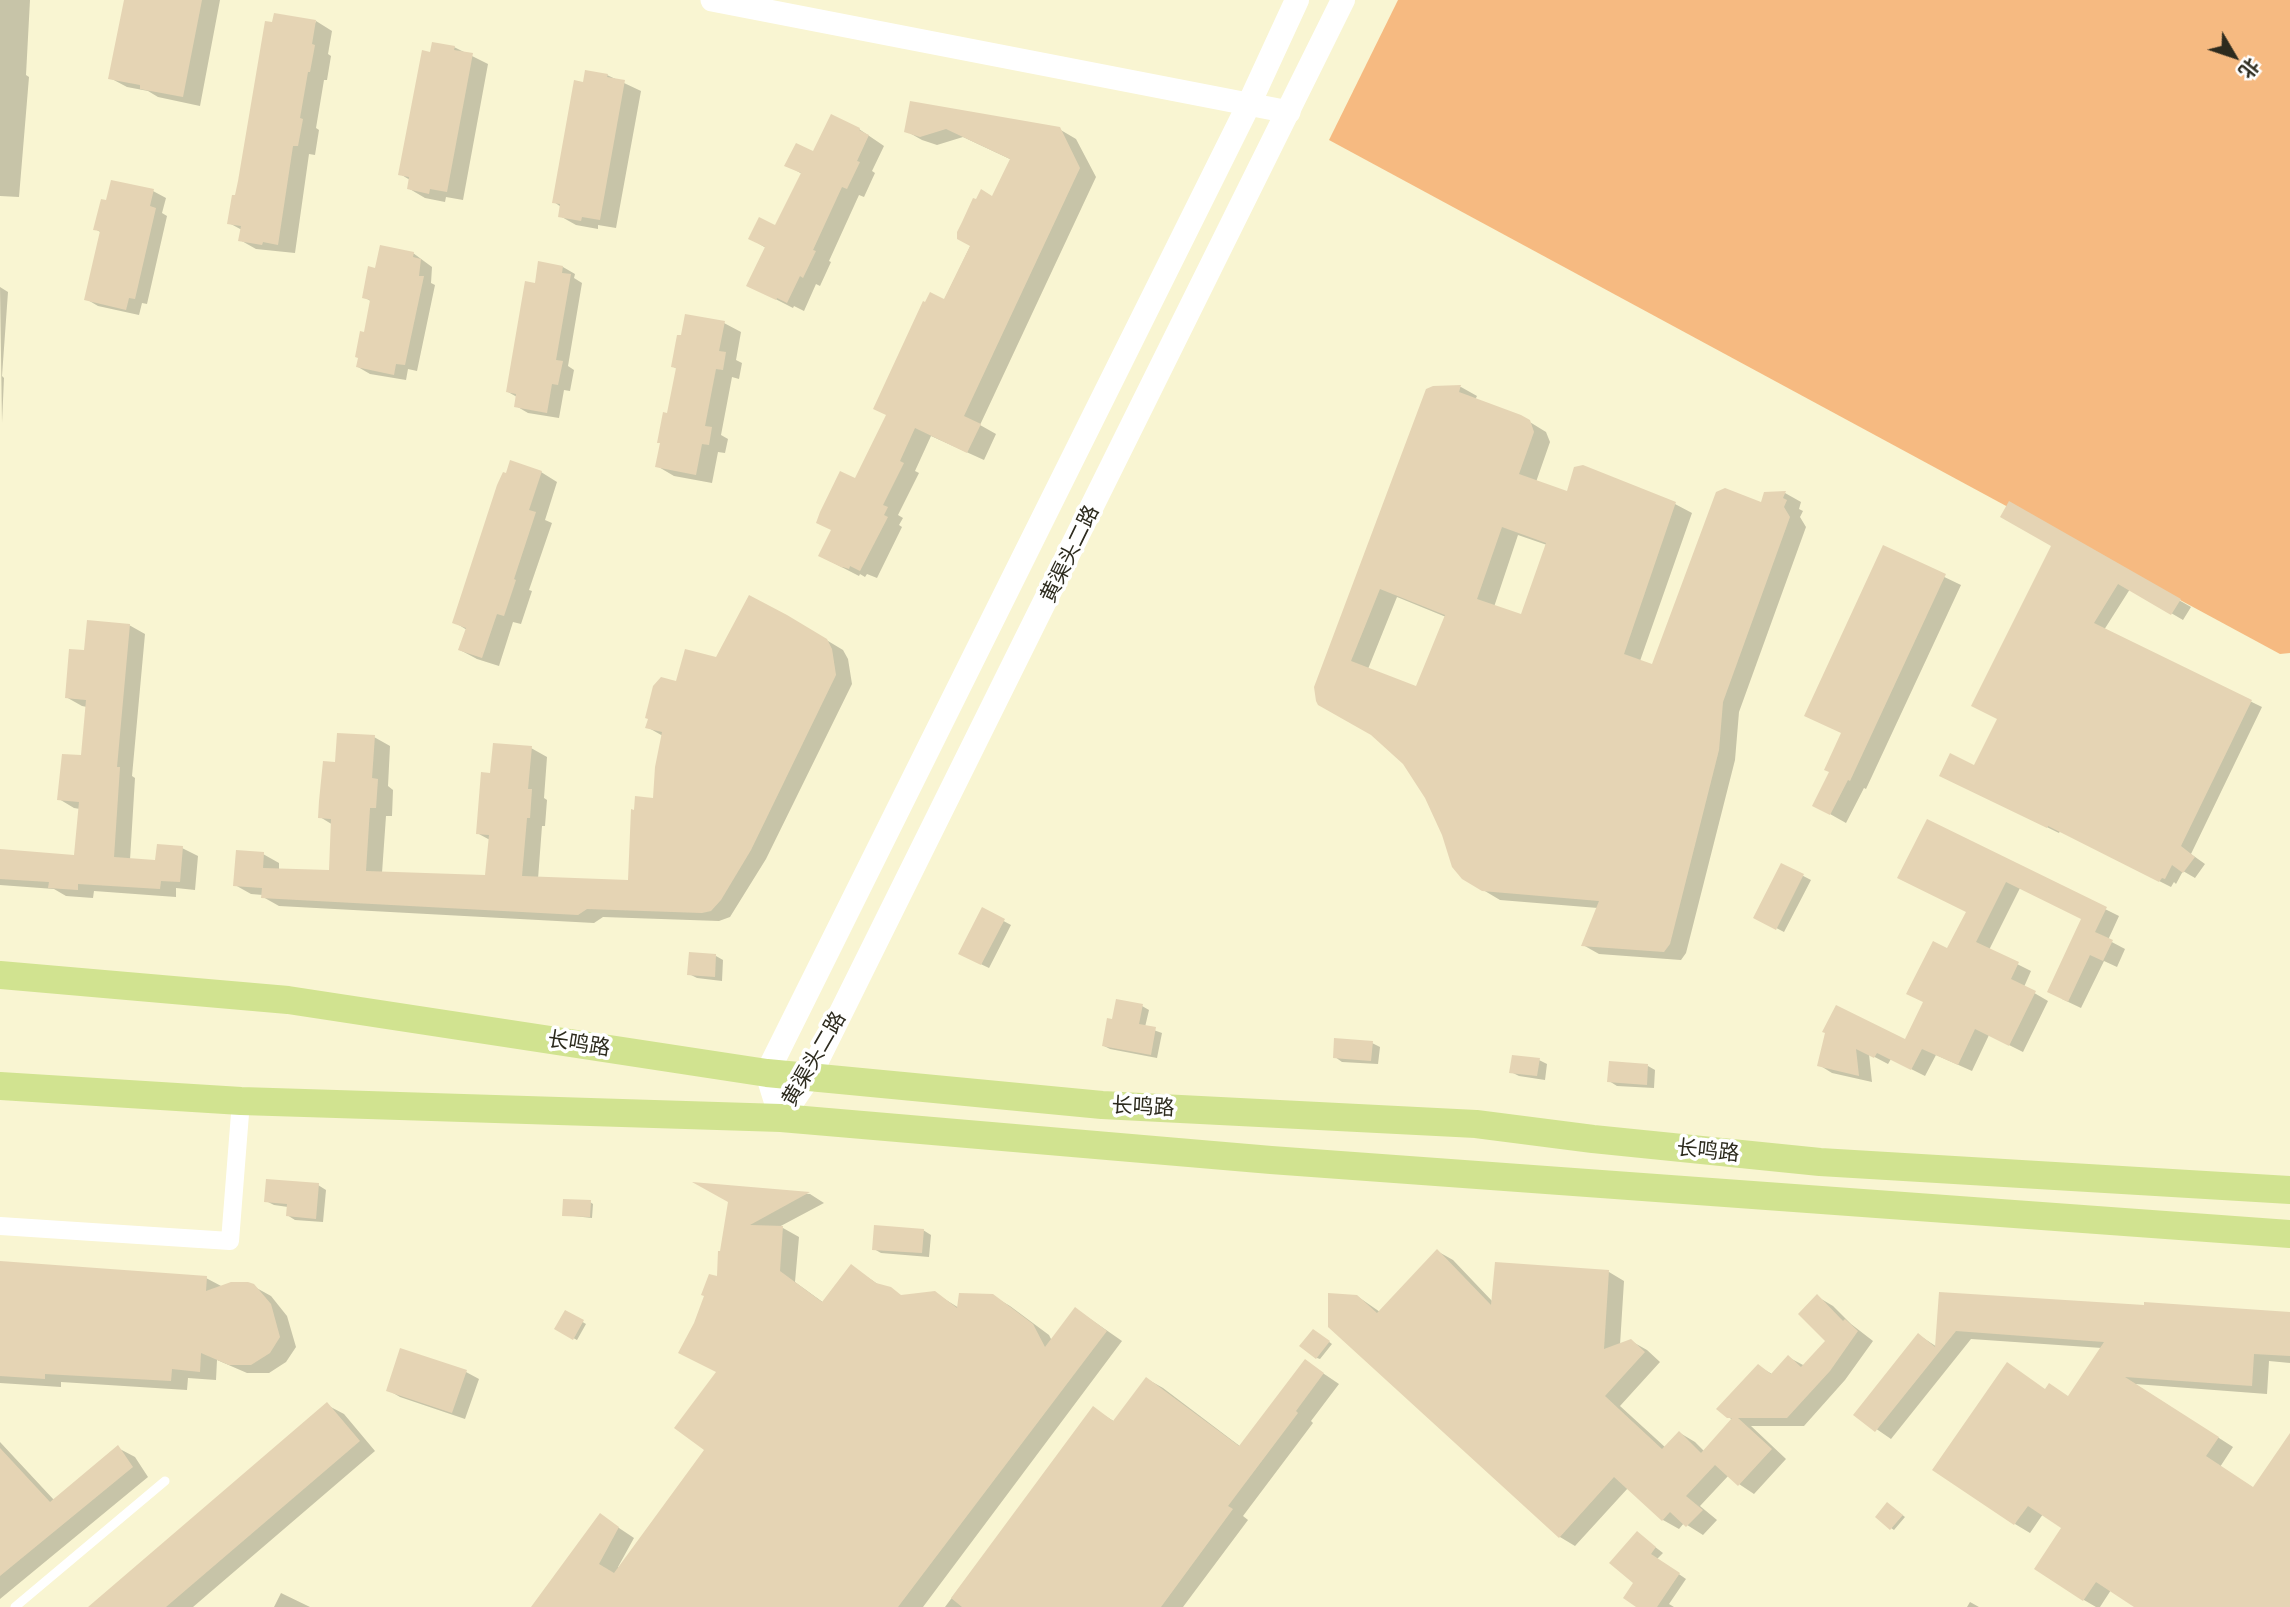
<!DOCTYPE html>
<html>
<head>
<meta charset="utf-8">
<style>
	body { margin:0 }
	#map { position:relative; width:2290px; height:1607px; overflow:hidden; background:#f9f5d2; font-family:"Playfair Display","Noto Sans SC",serif }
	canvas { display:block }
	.north { position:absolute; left:2199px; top:21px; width:70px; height:70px; -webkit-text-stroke:5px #fff; paint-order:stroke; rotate:129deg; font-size:19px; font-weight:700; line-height:28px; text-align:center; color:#2d2b1e }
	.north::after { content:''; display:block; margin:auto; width:24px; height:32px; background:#2d2b1e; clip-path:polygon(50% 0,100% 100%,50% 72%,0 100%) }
</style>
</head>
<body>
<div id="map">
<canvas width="2290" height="1607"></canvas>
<div class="north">北</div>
</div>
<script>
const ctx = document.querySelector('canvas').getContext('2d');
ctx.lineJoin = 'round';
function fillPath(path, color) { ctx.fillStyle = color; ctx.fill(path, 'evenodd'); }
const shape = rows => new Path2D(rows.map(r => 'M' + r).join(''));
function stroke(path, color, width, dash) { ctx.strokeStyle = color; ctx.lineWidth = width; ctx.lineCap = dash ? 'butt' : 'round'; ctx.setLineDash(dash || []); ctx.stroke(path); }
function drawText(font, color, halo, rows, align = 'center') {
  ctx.font = font + ' "Playfair Display","Noto Sans SC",serif'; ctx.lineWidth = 7; ctx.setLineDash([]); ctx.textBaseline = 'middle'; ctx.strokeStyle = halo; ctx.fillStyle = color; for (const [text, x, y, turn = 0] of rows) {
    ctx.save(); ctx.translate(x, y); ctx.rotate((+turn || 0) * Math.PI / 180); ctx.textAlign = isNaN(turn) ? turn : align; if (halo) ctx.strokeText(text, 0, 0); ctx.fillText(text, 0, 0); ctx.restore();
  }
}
const green = shape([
	[1398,0,2290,0,2290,653,2280,654,1329,140]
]);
const shadow = shape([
	[0,0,30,0,26,75,29,77,19,197,0,196],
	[126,0,220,0,200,106,158,97,148,91,127,87,110,78],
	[316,21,332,31,328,54,331,56,327,80,324,80,316,128,319,130,315,155,309,154,295,253,256,249,240,240,242,230,229,223,236,197],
	[454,47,488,64,463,200,446,197,445,202,425,198,408,188,410,180,400,174,432,54],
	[607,75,641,91,616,228,598,225,598,229,576,225,560,216,561,207,554,202,584,84],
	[911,103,1059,129,1076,139,1096,177,980,425,996,434,984,460,931,436,915,471,919,473,898,515,903,518,899,525,902,527,877,578,867,574,865,577,860,574,859,576,820,556,1012,160,963,137,937,145,922,140,906,131],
	[832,116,859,129,884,146,872,171,875,173,864,197,859,195,829,261,831,262,820,286,816,284,804,311,794,306,793,308,748,285,766,248,751,239,776,228,802,174,787,165,813,153],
	[153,191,166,198,162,213,167,216,147,304,142,303,139,315,98,306,86,299,102,233,95,229,108,202],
	[413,253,432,267,431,283,435,285,417,371,408,369,406,380,370,374,358,367,372,302,364,297,377,270],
	[540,263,563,267,575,274,574,278,582,283,568,366,574,370,570,391,564,390,559,418,528,413,516,406,517,397,508,392,536,285],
	[0,287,8,292,2,376,4,378,2,423],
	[724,323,741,332,736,360,742,363,739,379,732,377,721,435,728,439,725,453,718,452,712,483,674,476,657,466,677,369,672,366],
	[1461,387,1477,396,1475,400,1520,416,1546,432,1550,442,1536,482,1568,494,1675,504,1692,513,1640,661,1653,666,1762,504,1766,493,1785,493,1801,502,1799,509,1803,511,1800,517,1806,527,1739,712,1735,760,1686,953,1681,960,1599,954,1583,945,1598,908,1500,900,1463,878,1426,797,1404,763,1373,734,1320,704,1433,388],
	[1518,535,1547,545,1522,616,1494,607],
	[1397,597,1446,617,1417,689,1368,669],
	[541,472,557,482,545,520,552,523,529,590,532,591,521,624,513,622,499,666,477,659,460,650,467,630,454,622],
	[2010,504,2191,607,2183,620,2130,589,2104,630,2262,707,2191,854,2205,864,2195,878,2183,871,2176,884,2174,882,2171,887,2060,831,2059,833,1952,781,1975,768,1999,719,2053,545],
	[1884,548,1961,585,1866,789,1864,788,1846,823,1830,814,1842,734],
	[129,625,145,634,132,776,135,778,130,860,157,862,182,848,198,856,195,890,176,888,176,897,94,891,93,898,66,896,54,889,0,885,0,851,76,856,80,809,74,808,59,799,82,757,87,707,82,706,66,697,85,652],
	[803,626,843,650,848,659,852,684,766,859,730,917,719,921,603,917,594,923,279,906,263,897,263,895,251,894,235,885,263,854,279,863,279,870,330,872,333,825,320,817,337,764,374,737,390,746,388,786,393,790,392,816,386,816,382,873,487,877,490,840,477,833,492,775,531,748,547,757,544,798,547,800,545,826,542,826,538,879,630,882,654,800,663,736,647,727,677,683,717,659],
	[1928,821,2119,916,2108,940,2125,949,2117,967,2104,961,2081,1008,2062,999,2083,919,2020,888,1989,950,2031,971,2024,987,2048,1001,2023,1052,1989,1035,1972,1071,1936,1055,1925,1076,1891,1059,1888,1064,1869,1054,1872,1082,1832,1073,1819,1065,1826,1032,1906,1042,1967,912],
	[1782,865,1811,880,1784,932,1755,917],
	[983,910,1011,925,989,968,968,958],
	[716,956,723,960,722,981,697,978,689,974],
	[1142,1006,1149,1010,1145,1027,1162,1033,1157,1058,1110,1049,1104,1046,1113,1021],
	[1372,1043,1380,1047,1378,1064,1342,1062,1335,1057],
	[1539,1060,1547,1064,1545,1080,1519,1076,1511,1072],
	[1648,1066,1655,1070,1654,1088,1617,1086,1609,1081],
	[318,1185,326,1190,323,1222,295,1220,287,1215,288,1207,274,1205,266,1201],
	[699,1185,810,1194,824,1203,777,1228,783,1228,799,1237,795,1282,824,1303,851,1266,882,1287,903,1297,935,1293,959,1308,993,1296,1010,1306,1049,1335,1052,1341,1076,1309,1122,1341,923,1607,533,1607,601,1516,634,1538,618,1567,620,1569,706,1450,718,1372,718,1279,730,1202],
	[590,1202,593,1204,592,1218,564,1215],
	[923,1230,931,1235,929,1257,881,1253,874,1249],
	[1437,1251,1453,1260,1493,1302,1609,1272,1624,1281,1620,1345,1631,1341,1647,1350,1660,1362,1620,1406,1666,1448,1680,1433,1695,1442,1704,1451,1733,1420,1728,1417,1758,1366,1772,1374,1788,1357,1805,1366,1827,1341,1818,1297,1833,1306,1851,1324,1873,1341,1845,1380,1804,1426,1751,1426,1786,1459,1754,1494,1739,1484,1729,1475,1700,1506,1717,1520,1703,1535,1684,1523,1679,1529,1663,1520,1628,1488,1575,1546,1560,1537,1357,1296,1380,1312],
	[0,1263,206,1278,223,1287,253,1286,271,1296,287,1316,296,1347,286,1362,269,1373,247,1373,217,1360,216,1380,188,1378,187,1390,61,1382,61,1387,0,1383],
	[1941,1294,2290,1314,2290,1363,2269,1361,2267,1394,2135,1384,2233,1447,2220,1467,2254,1488,2290,1436,2290,1607,2137,1607,2111,1590,2100,1607,2096,1607,2084,1600,2064,1528,2043,1514,2030,1533,2015,1524,2046,1390,2069,1397,2102,1348,1971,1339,1891,1439,1856,1415,1919,1335,1937,1347],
	[566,1312,586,1324,577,1340,557,1329],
	[1317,1333,1332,1344,1320,1359,1317,1358],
	[402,1350,466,1372,479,1379,465,1419,400,1397,388,1390],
	[1305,1361,1339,1384,1311,1421,1313,1423,1243,1516,1248,1520,1183,1607,945,1607,1093,1408,1115,1422,1147,1379,1163,1388,1241,1447],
	[327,1405,344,1414,375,1451,193,1607,90,1607],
	[0,1442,54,1500,118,1448,135,1457,148,1477,0,1599],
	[1891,1506,1905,1517,1894,1530,1891,1528],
	[1637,1533,1663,1553,1657,1559,1686,1579,1669,1604,1674,1607,1641,1607,1635,1583],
	[281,1593,310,1607,274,1607],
	[1970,1602,1979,1607,1967,1607]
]);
const building = shape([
	[124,0,202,0,183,97,140,89,140,85,108,79],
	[274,13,316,20,312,44,315,45,310,72,308,72,300,118,303,119,298,146,293,146,278,245,263,242,262,245,238,241,241,226,227,224,232,195,235,195,238,181,265,21,272,22],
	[432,42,455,46,454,50,473,53,447,192,430,189,429,194,407,189,409,177,398,175,422,50,430,52],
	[585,70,608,74,607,77,625,80,600,220,582,217,581,221,558,217,560,204,552,203,574,80,583,82],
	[910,101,1060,127,1080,168,964,416,981,424,967,453,915,428,900,461,904,463,883,505,888,507,884,515,888,517,860,571,850,566,849,569,843,567,843,568,818,556,831,530,816,523,820,512,840,471,855,478,886,415,873,409,923,301,925,302,930,292,944,299,970,246,957,239,957,232,962,222,973,198,976,199,981,189,992,196,1010,159,946,129,920,137,904,132],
	[831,114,860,128,859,130,869,135,857,161,860,162,847,189,842,187,813,250,816,251,803,278,800,276,787,303,777,298,776,300,746,286,765,247,748,239,759,217,775,225,801,173,784,166,796,143,813,151],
	[111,180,154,189,150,206,156,208,135,299,129,298,126,310,84,300,100,231,93,230,101,199,106,200],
	[380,245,414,252,413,257,421,259,419,276,424,276,405,365,396,364,394,375,356,367,358,358,355,357,360,331,364,332,370,300,362,298,368,266,375,268],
	[538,261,563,266,562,273,571,274,556,360,563,361,558,385,552,384,547,413,514,407,516,394,506,392,525,281,535,283],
	[685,314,725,321,719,351,726,352,723,370,716,369,705,426,712,427,709,445,702,444,696,475,655,467,660,443,657,443,663,412,667,413,676,368,671,367,677,335,681,335],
	[1461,385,1459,392,1521,415,1530,420,1534,432,1519,474,1567,491,1574,467,1583,465,1676,502,1624,654,1652,664,1716,492,1725,488,1761,502,1764,492,1786,491,1783,498,1787,500,1784,507,1790,517,1723,702,1719,750,1670,944,1664,952,1581,946,1599,901,1482,891,1462,879,1452,867,1442,835,1425,798,1403,764,1371,735,1318,705,1316,701,1314,687,1426,389,1433,386],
	[1502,527,1546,543,1521,614,1477,599],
	[1380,589,1445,615,1416,686,1351,661],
	[510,460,542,471,529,510,536,512,514,579,516,580,504,616,497,614,482,658,458,650,466,628,452,623,497,485,503,472,506,473],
	[2009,501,2181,599,2171,615,2118,584,2094,623,2252,700,2181,846,2195,857,2183,873,2172,865,2165,879,2162,878,2159,882,2048,826,2047,828,1939,776,1950,753,1974,765,1997,719,1971,706,2051,546,2000,517],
	[1883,545,1946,574,1850,781,1848,780,1830,815,1812,806,1829,772,1824,770,1841,733,1804,716],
	[749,595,787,615,827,639,832,649,836,675,751,850,721,900,711,911,702,913,587,909,578,915,261,898,262,888,233,886,236,850,264,852,263,868,329,870,331,819,318,818,319,801,323,761,335,762,337,733,375,735,372,778,378,779,376,808,370,808,366,871,485,875,489,835,476,834,481,772,490,773,493,743,532,746,528,789,532,789,530,818,527,818,522,876,628,880,631,809,634,810,635,796,653,798,655,767,662,732,645,728,648,719,645,718,653,686,661,677,676,681,685,649,716,657],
	[87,620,130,624,117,767,120,767,114,857,155,860,157,844,183,846,180,882,161,881,160,889,78,884,78,890,48,888,49,882,0,879,0,849,74,855,79,802,57,800,62,754,81,755,86,700,65,698,69,649,84,650],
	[1927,819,2107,907,2095,932,2113,940,2103,961,2090,955,2068,1002,2047,992,2081,919,2006,882,1976,942,2019,962,2011,979,2036,991,2009,1046,1975,1029,1958,1065,1922,1049,1911,1070,1877,1053,1874,1058,1856,1049,1859,1076,1817,1066,1825,1033,1822,1032,1836,1005,1905,1039,1923,1002,1906,994,1933,941,1947,948,1966,912,1897,878],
	[1781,863,1804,874,1776,930,1753,918],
	[982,907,1005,919,981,965,958,954],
	[689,952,716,954,715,977,687,975],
	[1116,999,1143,1004,1139,1024,1156,1027,1151,1055,1102,1046,1107,1018,1112,1019],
	[1334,1038,1373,1041,1371,1061,1333,1058],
	[1512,1055,1540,1058,1537,1076,1509,1073],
	[1609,1061,1648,1064,1647,1085,1607,1082],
	[266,1179,319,1183,316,1219,286,1216,287,1204,264,1202],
	[692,1182,810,1192,750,1225,783,1226,780,1271,822,1302,851,1264,876,1283,891,1287,901,1295,935,1291,957,1308,959,1293,993,1294,1033,1324,1045,1347,1075,1307,1107,1331,898,1607,531,1607,600,1513,619,1527,599,1564,614,1573,704,1450,674,1428,716,1372,678,1353,694,1323,704,1296,701,1295,709,1274,717,1276,718,1251,720,1251,728,1202],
	[563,1199,591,1200,590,1217,562,1216],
	[874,1225,924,1229,922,1253,872,1250],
	[1437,1249,1491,1305,1495,1262,1609,1270,1604,1349,1631,1339,1645,1352,1605,1396,1662,1449,1679,1431,1701,1453,1732,1418,1727,1418,1716,1409,1758,1364,1771,1374,1788,1355,1801,1367,1825,1341,1798,1314,1817,1294,1843,1321,1845,1319,1858,1331,1830,1371,1787,1418,1738,1418,1772,1449,1738,1486,1715,1465,1686,1496,1703,1510,1686,1527,1670,1512,1662,1521,1614,1477,1559,1538,1328,1327,1328,1293,1357,1295,1377,1313],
	[0,1261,207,1276,206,1291,231,1282,248,1282,254,1284,271,1304,280,1337,270,1353,251,1365,229,1365,201,1353,200,1372,172,1369,171,1381,45,1374,45,1379,0,1376],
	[1939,1292,2144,1305,2144,1302,2290,1312,2290,1356,2254,1354,2252,1386,2125,1377,2219,1437,2206,1456,2253,1487,2290,1433,2290,1607,2134,1607,2096,1582,2083,1601,2034,1569,2061,1528,2028,1506,2014,1525,1932,1470,2007,1362,2045,1389,2049,1383,2068,1396,2104,1342,1956,1331,1875,1432,1853,1415,1918,1333,1935,1347],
	[565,1310,584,1320,573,1340,554,1329],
	[1313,1329,1330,1341,1316,1359,1299,1346],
	[400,1348,467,1370,452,1413,386,1391],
	[1305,1359,1324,1373,1296,1411,1298,1413,1228,1506,1233,1509,1161,1607,962,1607,951,1598,1093,1406,1113,1421,1146,1377,1239,1446],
	[327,1402,360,1441,166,1607,88,1607],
	[118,1445,133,1467,0,1576,0,1448,50,1502],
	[1887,1502,1903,1515,1890,1530,1875,1517],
	[1637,1531,1656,1547,1651,1554,1680,1573,1657,1607,1636,1607,1623,1598,1633,1583,1609,1563]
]);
const service = shape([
	[15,1607,165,1481]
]);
const minor = shape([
	[0,1226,230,1241,241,1101]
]);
const tertiary = shape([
	[712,0,1289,112]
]);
const secondary = shape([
	[781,1118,809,1077,1343,0],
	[781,1118,767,1073,1249,104,1297,0]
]);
const primary = shape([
	[0,975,288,1000,767,1073,1102,1105,1476,1124,1593,1139,1820,1162,2290,1190],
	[0,1086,241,1101,781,1118,1271,1160,2290,1234]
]);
const streetNames = [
	["黄渠头二路",1070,554,-64],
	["长鸣路",579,1044,9],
	["黄渠头二路",814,1059,-60],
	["长鸣路",1143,1107,3],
	["长鸣路",1708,1151,6]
];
fillPath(green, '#f6ba81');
fillPath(shadow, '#0003');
fillPath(building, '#e5d4b4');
stroke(service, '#fff', 9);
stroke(minor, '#fff', 18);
stroke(tertiary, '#fff', 23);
stroke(secondary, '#fff', 24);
stroke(primary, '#d1e390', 28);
drawText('21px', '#2d2b1e', '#fff', streetNames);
</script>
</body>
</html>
